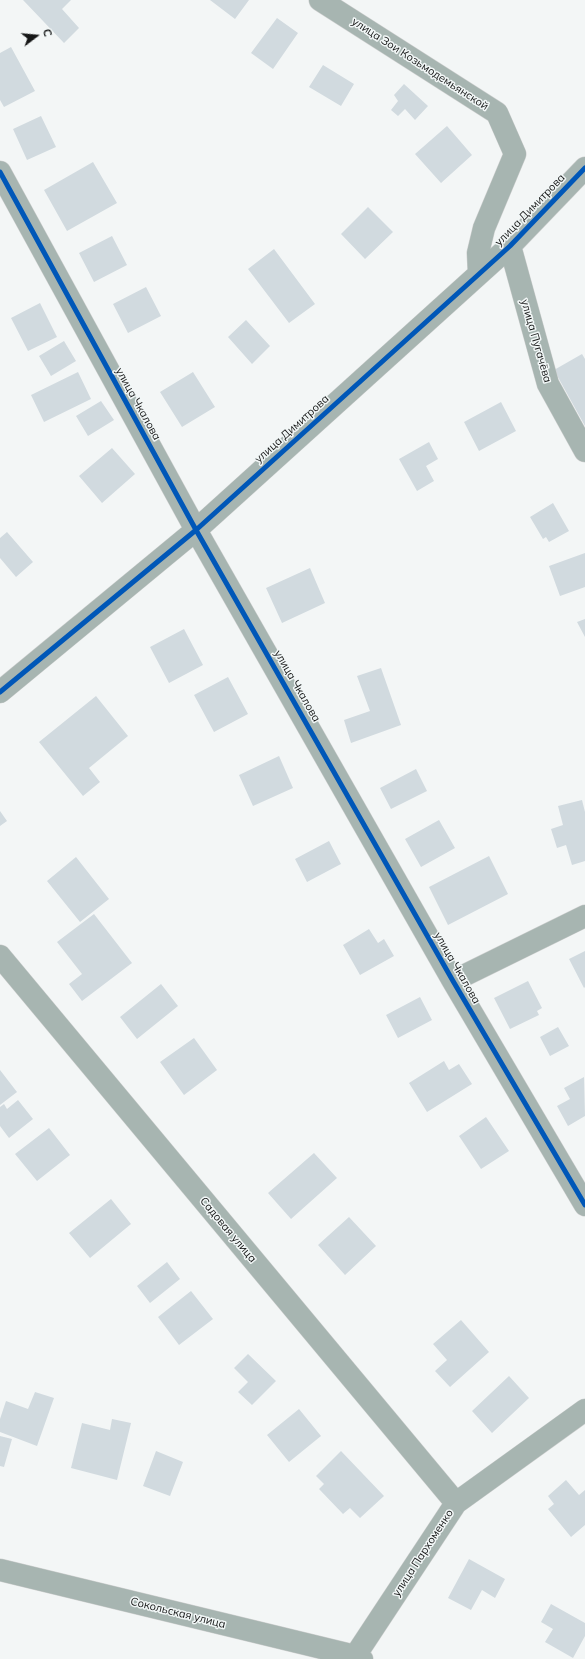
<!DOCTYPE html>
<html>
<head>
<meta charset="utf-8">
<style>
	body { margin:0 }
	#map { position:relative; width:585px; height:1659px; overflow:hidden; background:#f3f6f6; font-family:Mulish,sans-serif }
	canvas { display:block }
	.north { position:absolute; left:16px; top:16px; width:40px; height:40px; -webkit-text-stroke:3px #f2f7f7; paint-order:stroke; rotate:74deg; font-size:11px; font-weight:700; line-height:16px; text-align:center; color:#151616 }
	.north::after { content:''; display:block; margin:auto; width:14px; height:18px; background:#151616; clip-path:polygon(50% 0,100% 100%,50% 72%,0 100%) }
</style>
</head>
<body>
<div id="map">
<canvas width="585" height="1659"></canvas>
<div class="north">С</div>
</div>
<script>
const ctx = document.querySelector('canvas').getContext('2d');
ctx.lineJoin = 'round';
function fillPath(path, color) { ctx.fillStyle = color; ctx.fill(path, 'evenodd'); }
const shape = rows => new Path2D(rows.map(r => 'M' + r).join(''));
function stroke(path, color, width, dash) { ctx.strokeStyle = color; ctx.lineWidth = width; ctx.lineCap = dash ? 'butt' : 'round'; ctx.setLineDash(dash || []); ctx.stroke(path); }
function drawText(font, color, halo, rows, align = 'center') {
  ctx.font = font + ' Mulish,sans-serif'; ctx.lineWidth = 3; ctx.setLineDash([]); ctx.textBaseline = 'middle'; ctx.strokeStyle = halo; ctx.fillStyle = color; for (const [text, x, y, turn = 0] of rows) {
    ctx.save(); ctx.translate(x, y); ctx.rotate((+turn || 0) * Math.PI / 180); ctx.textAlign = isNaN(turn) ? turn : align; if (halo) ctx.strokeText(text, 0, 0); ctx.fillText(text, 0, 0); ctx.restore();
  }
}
const building = shape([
	[23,0,71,0,62,9,79,28,64,43],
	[210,0,249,0,235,19],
	[277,18,298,33,273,69,251,53],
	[11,47,35,91,4,107,0,100,0,53],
	[323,65,354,84,341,106,309,87],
	[404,84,428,106,415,120,405,109,398,116,391,110,398,101,394,95],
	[41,116,56,147,27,160,13,129],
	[447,126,472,155,441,183,415,154],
	[93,162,117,203,67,231,44,190],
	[368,207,393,232,365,259,341,234],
	[112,236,127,265,94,282,79,253],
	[274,249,315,304,289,323,248,269],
	[146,287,161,316,128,333,113,304],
	[40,303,57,337,28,351,11,318],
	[246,320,270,346,252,364,228,337],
	[64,341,76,361,51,376,39,356],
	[582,354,585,359,585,426,554,370],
	[78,372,91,399,44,422,31,395],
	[193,372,215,407,182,427,160,392],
	[101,401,114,420,88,436,76,416],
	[501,402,516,431,479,451,464,422],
	[429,442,438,459,426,466,434,481,417,491,399,459],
	[112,448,135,474,102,503,79,476],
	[553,503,569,531,549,542,546,537,543,539,530,517],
	[7,532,33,562,16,577,0,558,0,538],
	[585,553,585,587,560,596,549,566],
	[310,568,325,603,282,623,266,588],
	[585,619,585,637,577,622],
	[184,629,203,665,169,683,150,647],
	[381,668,401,725,351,743,344,720,370,711,357,676],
	[228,677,248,714,214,732,194,695],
	[96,696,128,736,89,768,100,782,83,796,39,742],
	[279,756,293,788,253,806,239,775],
	[416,769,427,791,391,809,380,788],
	[582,800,585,812,585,861,572,865,566,845,557,848,551,829,563,825,558,806],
	[0,811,7,821,0,826],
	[439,820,455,848,421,867,405,839],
	[329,841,341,864,307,882,295,859],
	[489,856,508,894,448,925,429,887],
	[76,857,109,899,80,922,47,881],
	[94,914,132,963,82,1001,69,984,82,974,57,942],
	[369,929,378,943,384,939,394,956,360,975,343,945],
	[585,951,585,987,584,988,569,959],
	[528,981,542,1008,537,1011,539,1015,510,1029,494,998],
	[161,984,178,1006,137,1039,120,1017],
	[420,997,432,1020,398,1038,386,1015],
	[558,1027,569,1046,550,1056,540,1037],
	[194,1038,217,1070,184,1095,160,1062],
	[444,1061,449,1070,459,1064,472,1084,427,1112,409,1083],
	[0,1070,17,1092,0,1105],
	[584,1077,585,1116,568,1126,557,1106,570,1099,564,1088],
	[18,1100,33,1119,9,1138,0,1126,0,1107,4,1104,7,1109],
	[486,1117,509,1151,481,1169,459,1136],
	[49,1128,70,1155,37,1181,15,1154],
	[314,1153,337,1178,291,1219,268,1193],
	[111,1199,131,1224,90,1258,69,1233],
	[349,1217,376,1246,345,1275,318,1245],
	[167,1262,180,1279,150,1303,137,1286],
	[191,1291,213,1319,179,1345,158,1317],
	[461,1320,489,1352,450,1387,435,1371,447,1360,433,1344],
	[248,1354,276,1381,252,1405,238,1392,248,1382,234,1368],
	[509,1376,529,1398,492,1433,472,1411],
	[35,1392,54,1398,37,1446,0,1432,0,1419,6,1401,28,1409],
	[299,1409,321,1436,289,1462,267,1435],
	[112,1419,131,1423,117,1480,71,1468,82,1423,110,1430],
	[0,1436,12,1439,4,1467,0,1466],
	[156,1451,183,1462,170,1496,143,1486],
	[341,1451,384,1496,360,1518,350,1508,343,1514,319,1489,324,1484,316,1476],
	[566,1480,579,1495,585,1490,585,1525,571,1537,548,1509,554,1504,548,1496],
	[469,1559,505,1579,495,1598,482,1590,471,1610,448,1598],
	[551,1604,585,1623,585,1636,573,1658,545,1642,553,1629,541,1622]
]);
const minor = shape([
	[320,0,497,113,515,154,484,228,478,253,479,274],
	[0,172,196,530,453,981,585,1205],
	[510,246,548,384,585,451],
	[0,692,196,530,510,246,585,168],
	[0,956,456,1503],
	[453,981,585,916],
	[0,1570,355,1656,362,1659],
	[355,1656,456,1503,585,1410]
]);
const cycleway = shape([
	[0,172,196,530,453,981,585,1205],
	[0,692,196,530,510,246,585,168]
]);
const streetNames = [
	["улица Зои Козьмодемьянской",420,64,33],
	["улица Димитрова",530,210,-46],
	["улица Пугачёва",536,341,74],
	["улица Чкалова",138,404,61],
	["улица Димитрова",292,429,-42],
	["улица Чкалова",297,686,60],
	["улица Чкалова",457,968,60],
	["Садовая улица",228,1230,50],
	["улица Пархоменко",423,1553,-57],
	["Сокольская улица",178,1613,14]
];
fillPath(building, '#d1dadf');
stroke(minor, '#d0d1d1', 23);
stroke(minor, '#a7b5b1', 22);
stroke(cycleway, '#0057b8', 5);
drawText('11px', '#151616', '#f2f7f7', streetNames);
</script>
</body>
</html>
